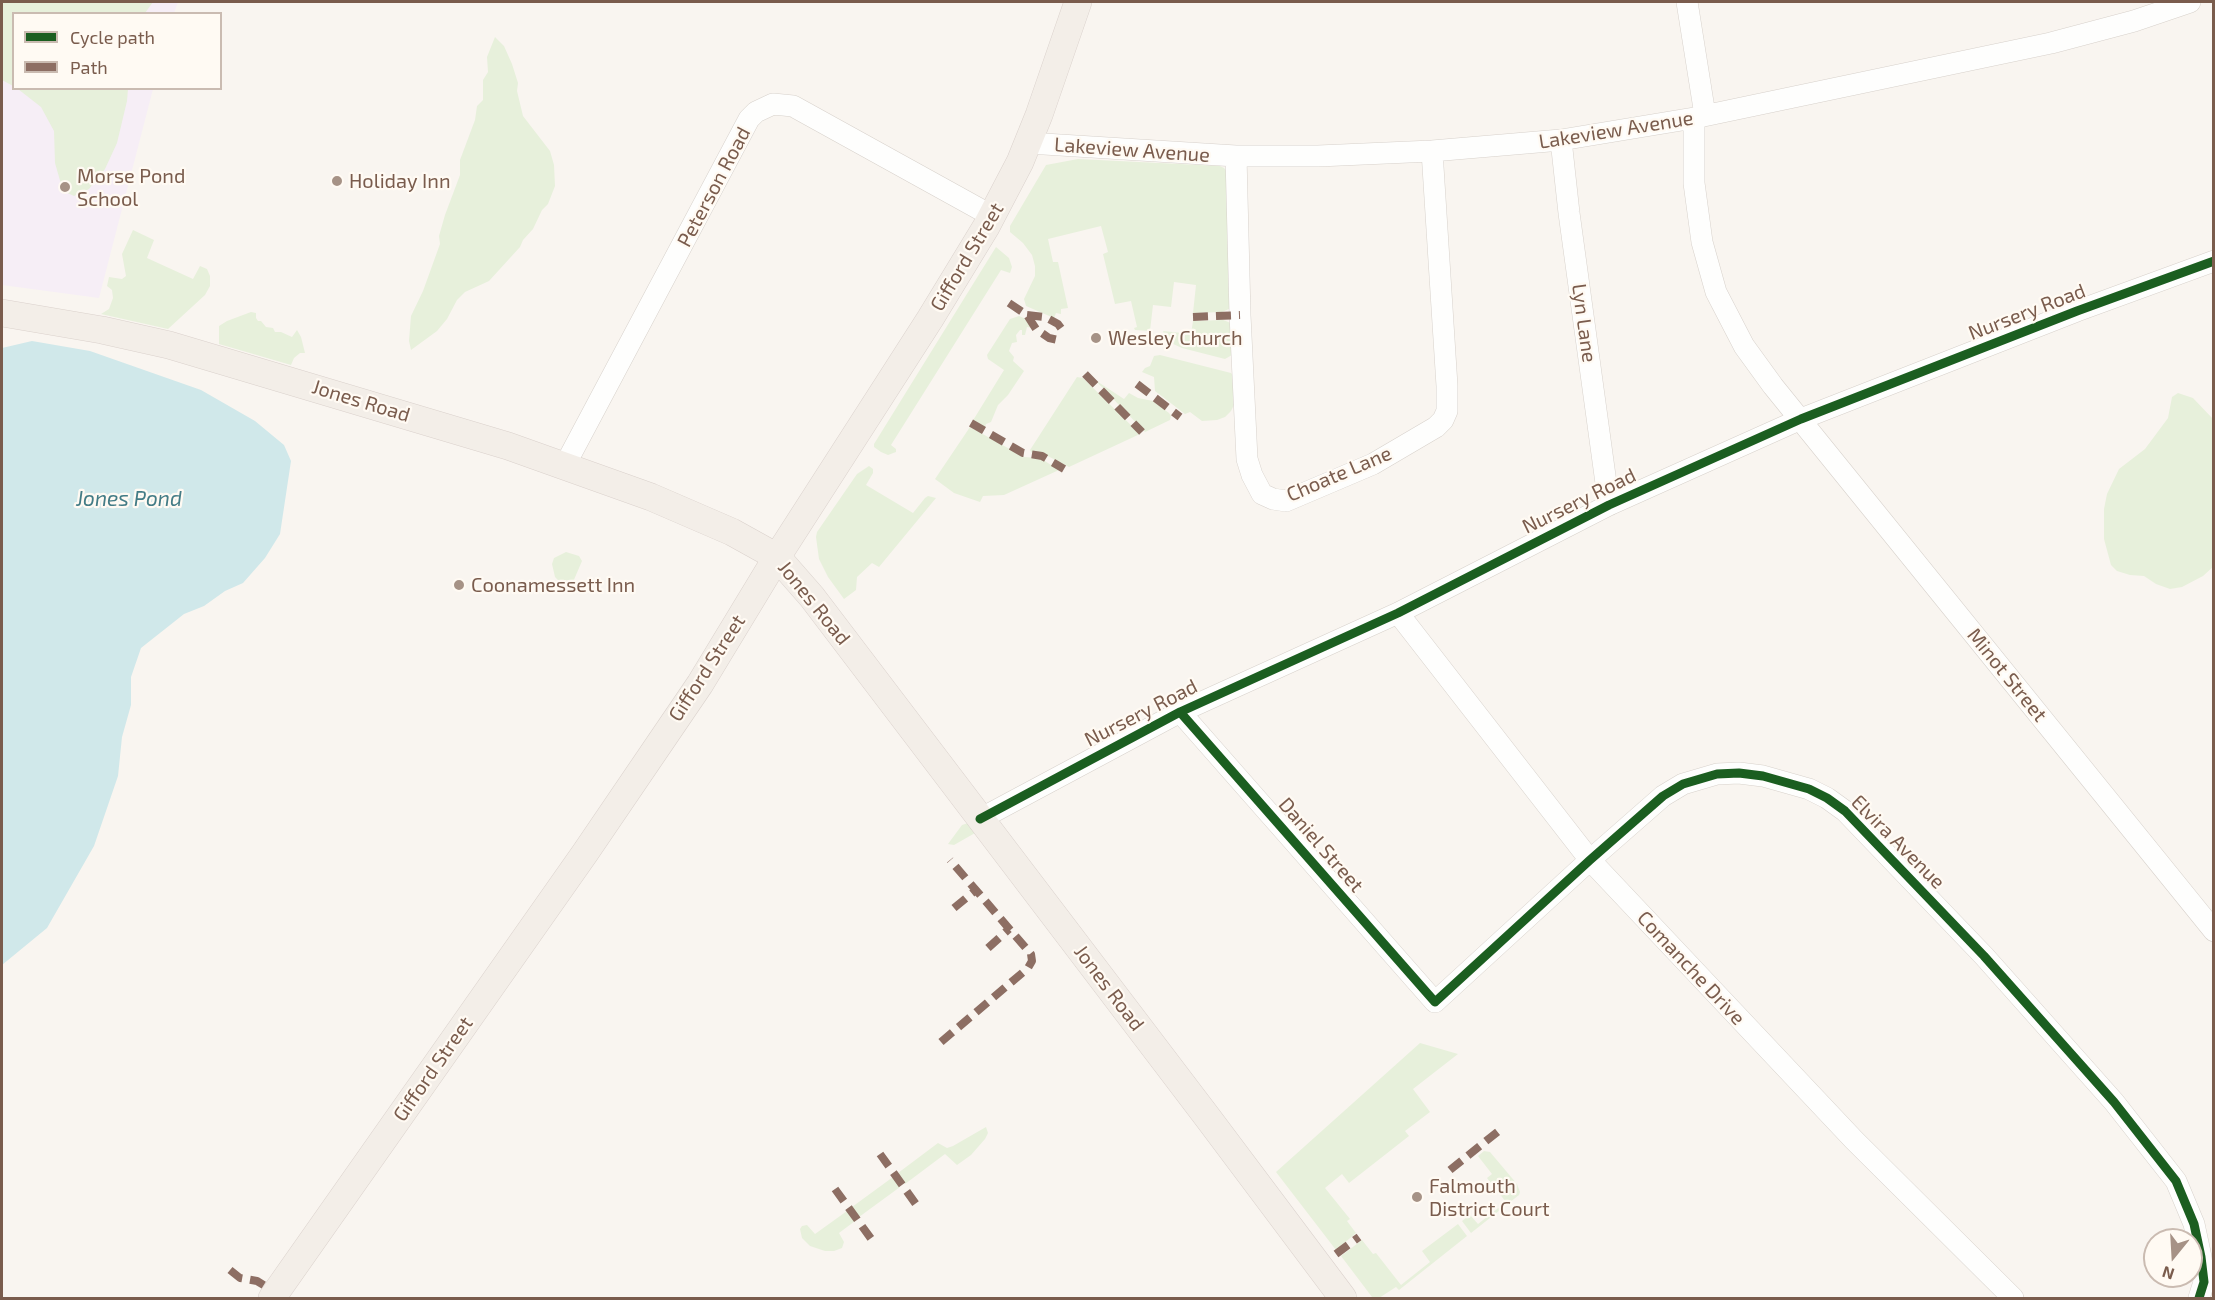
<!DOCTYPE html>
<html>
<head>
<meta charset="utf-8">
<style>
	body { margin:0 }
	#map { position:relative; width:2215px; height:1300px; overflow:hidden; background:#f9f5f0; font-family:"Exo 2",sans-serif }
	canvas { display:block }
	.frame { position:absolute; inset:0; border:3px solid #7a5c4d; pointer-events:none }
	.legend { position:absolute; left:12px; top:12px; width:210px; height:78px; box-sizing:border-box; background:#fffaf3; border:2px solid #cabbb1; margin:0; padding:8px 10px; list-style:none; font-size:18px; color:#7a5c4d }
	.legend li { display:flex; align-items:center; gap:12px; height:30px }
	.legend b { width:30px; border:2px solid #cabbb1 }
	.north { position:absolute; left:2143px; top:1228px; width:60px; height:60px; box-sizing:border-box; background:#fffaf3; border:2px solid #cabbb1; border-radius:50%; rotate:198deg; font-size:16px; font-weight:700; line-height:24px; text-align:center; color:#7a5c4d }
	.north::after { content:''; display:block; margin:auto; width:21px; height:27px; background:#a69286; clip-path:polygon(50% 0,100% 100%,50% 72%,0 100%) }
</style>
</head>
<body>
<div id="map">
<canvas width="2215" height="1300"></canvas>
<div class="frame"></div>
<ul class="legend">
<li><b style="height:8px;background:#1b5e20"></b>Cycle path</li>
<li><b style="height:8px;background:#8d6e63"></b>Path</li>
</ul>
<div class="north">N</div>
</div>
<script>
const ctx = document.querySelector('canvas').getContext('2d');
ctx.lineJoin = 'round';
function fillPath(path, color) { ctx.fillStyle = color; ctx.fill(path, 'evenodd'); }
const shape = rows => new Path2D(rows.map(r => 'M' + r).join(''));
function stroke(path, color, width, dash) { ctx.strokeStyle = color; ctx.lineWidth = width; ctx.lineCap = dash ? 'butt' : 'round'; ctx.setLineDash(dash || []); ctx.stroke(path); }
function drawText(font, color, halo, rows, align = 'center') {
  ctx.font = font + ' "Exo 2",sans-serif'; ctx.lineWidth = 4.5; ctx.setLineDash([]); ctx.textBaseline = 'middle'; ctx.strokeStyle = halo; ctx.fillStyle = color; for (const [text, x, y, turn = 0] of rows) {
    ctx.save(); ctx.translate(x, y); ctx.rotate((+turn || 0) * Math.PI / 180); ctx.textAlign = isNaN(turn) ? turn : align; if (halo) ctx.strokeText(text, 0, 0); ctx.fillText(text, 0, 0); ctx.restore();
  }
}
const education = shape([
	[2,2,178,2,174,13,14,14,14,88,153,89,99,298,2,285]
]);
const green = shape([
	[2,2,153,2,145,13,14,14,13,86,2,80],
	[495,37,504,46,512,64,518,83,517,91,523,116,550,151,554,165,555,186,548,204,542,210,533,229,523,240,520,247,489,281,465,292,457,300,447,319,437,331,411,350,409,341,411,316,423,291,440,244,439,236,445,215,460,175,460,160,475,120,477,106,483,100,483,80,488,72,487,57],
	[18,89,128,89,127,101,117,143,105,169,89,189,74,196,63,191,55,163,54,131,41,107],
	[1078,159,1220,166,1224,168,1228,173,1229,309,1222,312,1193,313,1196,285,1174,282,1171,307,1153,305,1150,331,1135,330,1134,328,1137,327,1131,301,1115,304,1103,254,1108,252,1101,226,1048,239,1053,262,1058,262,1068,308,1061,309,1061,314,1056,313,1054,318,1026,306,1024,299,1035,276,1035,266,1032,255,1023,243,1010,232,1010,226,1046,165],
	[133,230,154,240,147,258,193,279,200,266,207,269,210,276,210,286,205,295,168,329,101,314,109,309,113,298,112,290,107,286,109,277,122,279,126,276,122,254],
	[996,247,1009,258,1012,267,1010,273,1001,270,891,445,896,449,896,452,888,455,881,452,874,447,874,444],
	[251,312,256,313,256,318,258,321,261,321,266,327,273,328,275,332,281,332,292,337,297,330,301,337,305,353,300,353,294,358,291,365,219,344,219,326,227,321],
	[1019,316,1026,319,1032,328,1027,327,1025,335,1022,335,1022,330,1020,330,1016,335,1017,342,1012,343,1009,351,1014,357,1013,361,1024,371,1008,395,998,405,991,422,986,424,985,427,972,422,1004,370,988,359,987,355,1010,319],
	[1223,320,1231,323,1232,355,1225,359,1182,348,1171,343,1167,341,1163,331,1191,334,1193,321],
	[1160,355,1231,373,1234,377,1235,403,1231,411,1225,417,1217,420,1202,421,1190,412,1185,414,1155,391,1154,377,1142,372,1145,368,1150,366,1154,356],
	[1077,377,1083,378,1140,434,1069,467,1042,453,1032,453,1030,450],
	[1095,380,1124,399,1129,393,1138,398,1153,401,1169,413,1171,416,1170,420,1145,432],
	[2178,393,2193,398,2213,419,2214,566,2203,576,2182,587,2170,589,2156,584,2144,576,2130,575,2117,571,2111,565,2104,539,2104,509,2107,494,2119,469,2145,449,2168,418,2172,397],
	[970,427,1024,457,1040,458,1059,470,1004,495,983,496,980,502,954,493,935,479],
	[869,466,873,469,873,473,866,485,913,513,925,498,928,496,936,498,879,567,872,563,857,577,856,590,844,599,828,577,819,559,816,537,817,532,857,474],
	[566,552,579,556,582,561,573,582,567,584,560,582,555,577,552,564,554,558],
	[971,822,975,833,954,845,948,844,962,825],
	[1420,1043,1458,1054,1413,1089,1430,1112,1405,1131,1409,1136,1349,1183,1342,1174,1325,1188,1350,1219,1347,1221,1356,1233,1336,1250,1276,1172],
	[986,1127,988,1133,985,1139,971,1155,957,1165,945,1154,905,1184,898,1173,938,1143,947,1148,953,1146],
	[1484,1151,1490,1152,1517,1184,1520,1192,1519,1195,1471,1233,1462,1221,1470,1215,1478,1224,1506,1202,1487,1178,1492,1174,1478,1156],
	[893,1177,900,1187,859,1217,852,1207],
	[847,1211,855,1221,839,1233,844,1242,842,1248,834,1251,825,1251,810,1246,802,1238,800,1229,802,1226,807,1225,815,1234],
	[1458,1224,1467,1236,1399,1290,1396,1287,1379,1298,1372,1297,1341,1256,1362,1240,1373,1254,1376,1253,1401,1285,1430,1262,1422,1251]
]);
const water = shape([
	[32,341,90,351,201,390,255,421,284,445,291,461,280,534,265,558,243,583,225,591,204,606,184,614,141,648,131,677,131,705,122,737,118,776,94,846,47,928,2,965,2,348]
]);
const minor = shape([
	[1687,2,1705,115],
	[1694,118,1694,183,1702,242,1716,292,1744,346,1773,386,2214,931],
	[1561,140,1569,213,1609,505],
	[1028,143,1236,156,1318,156,1432,151,1561,140,1694,118,2051,43,2134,21,2190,2],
	[1236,156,1240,315,1247,459,1252,475,1262,494,1273,499,1286,501,1373,464,1436,427,1443,420,1447,411,1447,386,1432,151],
	[565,465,749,119,756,112,773,104,793,106,992,216],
	[1398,613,1590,860,1854,1140,2013,1298],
	[1180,712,1435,1002,1590,860,1663,796,1683,784,1717,774,1739,773,1763,776,1809,789,1827,798,1845,811,1984,956,2114,1102,2176,1181,2194,1224,2201,1257,2204,1282,2199,1298],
	[980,819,1180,712,1398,613,1609,505,1801,419,2077,311,2214,261]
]);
const major = shape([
	[2,313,102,330,169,345,508,446,651,497,732,532,777,557,812,597,1208,1118,1343,1298],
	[272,1298,585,853,700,684,777,557,930,319,986,227,1020,162,1039,115,1078,2]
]);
const quiet = shape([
	[1009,303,1027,315,1036,329,1049,338,1058,340],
	[1027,315,1045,317,1058,324,1063,331],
	[1193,317,1240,315],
	[1085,374,1142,432],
	[1137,384,1180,417],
	[971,423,1023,453,1042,456,1064,469],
	[954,908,976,890],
	[988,948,1009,929],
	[941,1042,1028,968,1032,961,1031,954,950,860],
	[880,1154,918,1207],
	[1450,1170,1501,1129],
	[835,1189,872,1240],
	[1336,1254,1359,1237],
	[230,1270,240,1278,257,1281,265,1286]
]);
const cycleway = shape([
	[1180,712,1435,1002,1590,860,1663,796,1683,784,1717,774,1739,773,1763,776,1809,789,1827,798,1845,811,1984,956,2114,1102,2176,1181,2194,1224,2201,1257,2204,1282,2199,1298],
	[980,819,1180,712,1398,613,1609,505,1801,419,2077,311,2214,261]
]);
const markers = [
	[337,181,6,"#a69286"],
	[65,187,6,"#a69286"],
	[1096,338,6,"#a69286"],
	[459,585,6,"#a69286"],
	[1417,1197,6,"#a69286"]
];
const streetNames = [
	["Lakeview Avenue",1616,130,-9],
	["Lakeview Avenue",1132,150,4],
	["Peterson Road",714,187,-62],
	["Gifford Street",967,257,-59],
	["Nursery Road",2027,312,-21],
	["Lyn Lane",1584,323,82],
	["Jones Road",361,401,17],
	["Choate Lane",1339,474,-23],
	["Nursery Road",1579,501,-26],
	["Jones Road",814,603,51],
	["Gifford Street",707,668,-57],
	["Minot Street",2007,675,51],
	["Nursery Road",1141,713,-27],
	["Elvira Avenue",1898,842,45],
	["Daniel Street",1321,845,49],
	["Comanche Drive",1691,968,47],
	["Jones Road",1109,988,53],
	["Gifford Street",433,1069,-55]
];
const poiNames = [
	["Morse Pond",77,176],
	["School",77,199],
	["Holiday Inn",349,181],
	["Wesley Church",1108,338],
	["Coonamessett Inn",471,585],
	["Falmouth",1429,1186],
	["District Court",1429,1209]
];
const waterNames = [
	["Jones Pond",129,499]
];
fillPath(education, '#f6eef6');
fillPath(green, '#e7f0db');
fillPath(water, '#d0e8ea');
stroke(minor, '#d7d1cb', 22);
stroke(major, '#dad1cc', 28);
stroke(minor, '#fefefd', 21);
stroke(major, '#f3eee8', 27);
stroke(quiet, '#8d6e63', 8, [15, 8]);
stroke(cycleway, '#1b5e20', 9);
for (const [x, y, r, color] of markers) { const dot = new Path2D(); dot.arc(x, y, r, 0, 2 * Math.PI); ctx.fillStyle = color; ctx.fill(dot); stroke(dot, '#fffaf3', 2); }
drawText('20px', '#7a5c4d', '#fffaf3', streetNames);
drawText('20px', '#7a5c4d', '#fffaf3', poiNames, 'left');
drawText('italic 21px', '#437c86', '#fffaf3', waterNames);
</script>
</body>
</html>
